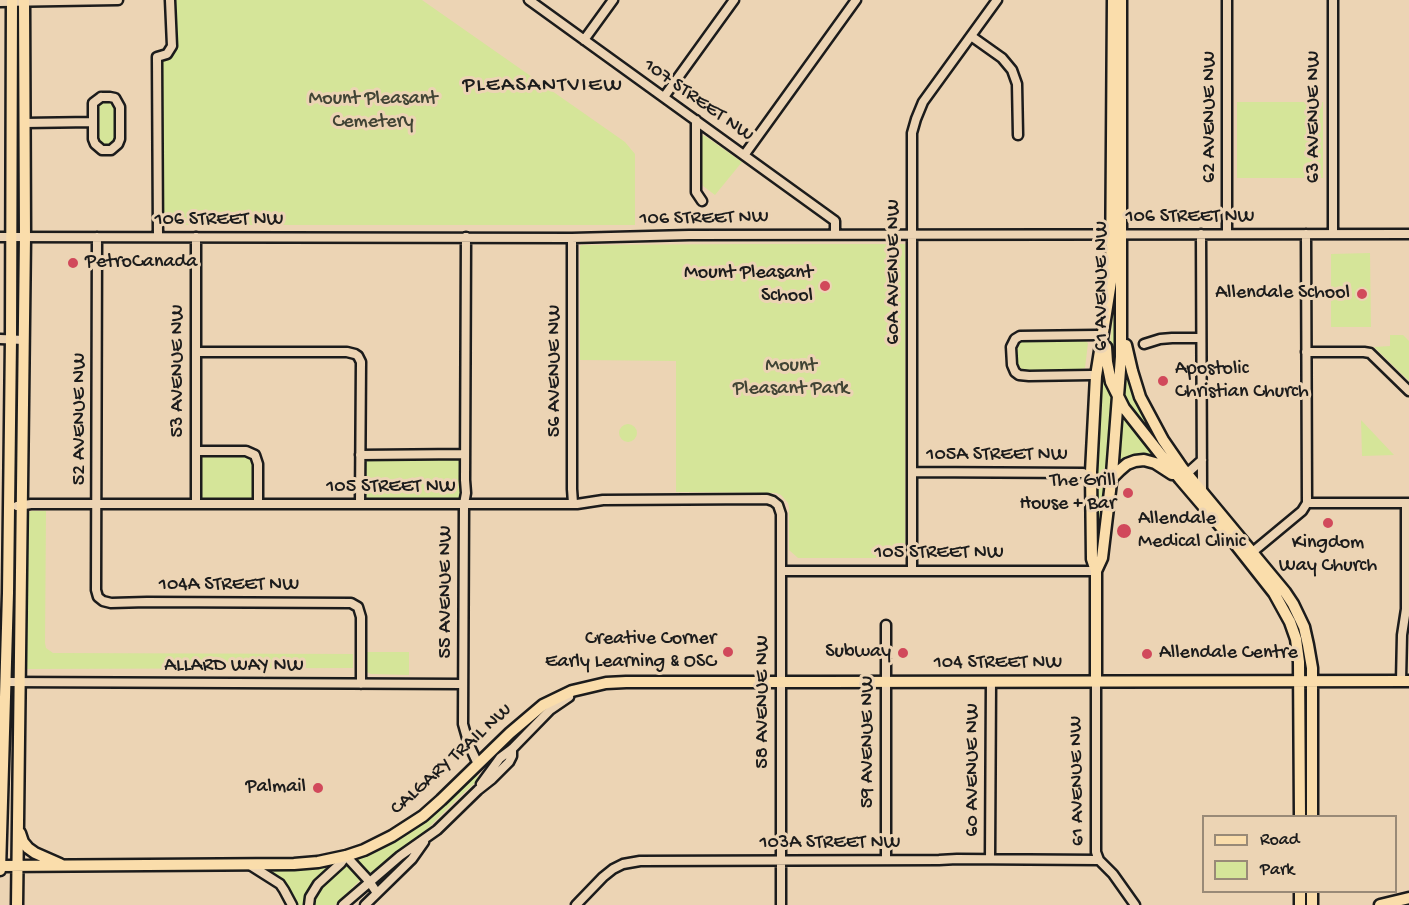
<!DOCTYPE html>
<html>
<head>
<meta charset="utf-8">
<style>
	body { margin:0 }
	#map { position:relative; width:1409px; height:905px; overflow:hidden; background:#ecd4b4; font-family:"Gochi Hand",sans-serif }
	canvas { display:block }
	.legend { position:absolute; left:1202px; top:815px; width:195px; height:78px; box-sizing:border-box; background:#ecd4b4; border:2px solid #998a77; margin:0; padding:8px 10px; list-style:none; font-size:18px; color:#1c1c1c }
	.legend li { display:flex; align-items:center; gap:12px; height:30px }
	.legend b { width:30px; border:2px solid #998a77 }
</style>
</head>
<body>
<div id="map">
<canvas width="1409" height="905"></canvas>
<ul class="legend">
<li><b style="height:8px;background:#faddab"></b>Road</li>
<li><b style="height:16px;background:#d5e599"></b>Park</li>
</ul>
</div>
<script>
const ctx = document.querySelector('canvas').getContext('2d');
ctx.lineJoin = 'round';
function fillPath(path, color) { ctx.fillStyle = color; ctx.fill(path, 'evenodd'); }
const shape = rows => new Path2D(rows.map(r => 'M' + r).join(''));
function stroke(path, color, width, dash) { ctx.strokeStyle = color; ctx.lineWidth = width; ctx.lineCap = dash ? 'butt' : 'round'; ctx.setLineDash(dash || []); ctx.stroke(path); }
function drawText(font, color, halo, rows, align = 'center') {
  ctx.font = font + ' "Gochi Hand",sans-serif'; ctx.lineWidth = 6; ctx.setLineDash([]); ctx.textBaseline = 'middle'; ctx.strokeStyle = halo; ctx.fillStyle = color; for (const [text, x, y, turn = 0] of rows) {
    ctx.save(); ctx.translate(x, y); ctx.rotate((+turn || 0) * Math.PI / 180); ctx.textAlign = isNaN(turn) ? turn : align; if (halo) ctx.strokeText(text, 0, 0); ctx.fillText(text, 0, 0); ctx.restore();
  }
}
const green = shape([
	[173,0,422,0,625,142,635,154,635,225,161,225,161,60,167,56],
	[102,100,113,101,117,108,117,138,113,146,103,147,96,139,96,104],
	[1237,102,1323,102,1323,178,1237,178],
	[702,135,705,136,742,162,715,195,703,186,702,183,701,138],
	[744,244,905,244,905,550,896,558,798,558,789,550,789,507,788,503,781,495,776,493,676,492,676,361,580,360,580,246,582,245],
	[1116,251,1116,380,1109,355,1116,287],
	[1370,253,1371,327,1331,327,1331,254],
	[1390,335,1403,335,1409,341,1409,381,1374,347,1390,346],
	[1026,340,1084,340,1088,343,1085,368,1074,370,1026,371,1022,369,1018,365,1017,361,1017,351,1020,343],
	[1125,364,1145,418,1168,456,1123,401],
	[1104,373,1114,401,1100,551,1098,553,1095,551,1098,447,1102,408,1101,389,1102,374],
	[1122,417,1154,454,1154,455,1142,454,1119,461,1121,418],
	[1361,420,1394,455,1362,456],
	'619 433a9 9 0 1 1 18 0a9 9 0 1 1-18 0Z',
	[204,456,251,457,253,460,253,496,251,498,248,499,203,500,201,498,200,461],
	[369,459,457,459,461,464,460,498,457,499,369,499,365,495,365,463],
	[31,511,46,511,45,643,46,648,53,653,353,654,353,668,26,669,27,515],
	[367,652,409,652,409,675,371,674,367,672],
	[473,772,478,777,478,780,460,796,414,842,372,872,367,873,354,861,355,859,386,845],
	[330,865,308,888,305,897,304,905,296,905,292,895,284,883,268,870],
	[347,865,350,866,361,878,360,880,335,905,312,905,316,890,343,866]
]);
const minor = shape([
	[529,0,835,221,835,235],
	[1227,0,1227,234],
	[0,2,118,0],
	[971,36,1002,58,1012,70,1017,84,1018,135],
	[584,40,613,0],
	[101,97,110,97,115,98,120,107,120,139,118,144,111,150,102,150,95,144,93,139,93,103,101,97],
	[664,97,734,0],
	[696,120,696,192,702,201],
	[24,123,93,122],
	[745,154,856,0],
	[1201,234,1202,491],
	[1306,234,1307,503],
	[1333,234,1333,0],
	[0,237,572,238,689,235,1409,234],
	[97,237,96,590,98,597,103,601,111,603,147,602,351,603,358,607,361,617,361,684],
	[158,237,157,57,167,54,172,46,170,0],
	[466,237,465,480,466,493,464,504,463,724,469,745,478,764],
	[572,238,572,489,573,503],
	[0,339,24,340],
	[1144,344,1160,339,1172,338,1201,338],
	[196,352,347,352,355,354,358,356,361,362,360,504],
	[1306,352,1364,352,1370,353,1409,391],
	[1091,375,1029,376,1019,375,1015,372,1012,365,1011,347,1015,339,1020,336,1097,335],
	[196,451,246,451,255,455,258,464,258,504],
	[360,455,465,454],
	[912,472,1083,473],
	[1182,478,1202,460],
	[196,504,196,237],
	[17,506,31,504,577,504,603,500,767,499,773,501,778,505,781,514,781,905],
	[1249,555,1302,511,1307,503,1409,503],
	[781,571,1096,571],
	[912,571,912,133,916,119,923,102,997,0],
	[1401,681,1402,635,1406,609,1406,503],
	[5,682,463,684],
	[1096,682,1096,852,1099,860,1113,874,1135,905],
	[481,784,500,758,512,749,550,710,569,697],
	[990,859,991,682],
	[886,860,886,625],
	[250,865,280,884,284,890,292,905],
	[309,905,310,897,318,884,341,863,346,856,369,881,377,893],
	[343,905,400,856,437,830,478,790,492,779,509,762,512,756,512,749],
	[365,905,412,859,424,842],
	[576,905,603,877,613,869,623,864,640,861,939,860,957,859,1099,860]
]);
const major = shape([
	[1126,345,1132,371,1140,397,1163,440,1183,469,1285,592,1293,604,1304,627,1308,645,1312,668,1312,816],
	[1106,347,1107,362,1111,382,1124,408,1180,479,1233,541,1274,593,1290,622,1296,639,1299,662,1300,816],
	[1111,479,1120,470,1127,464,1135,461,1144,460,1155,463,1172,474],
	[1096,571,1102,558,1112,474,1121,357,1121,0],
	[1096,682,1096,571,1092,559,1091,472,1096,376,1111,282,1113,0],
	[20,833,23,842,28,848,35,853,60,864],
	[0,866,294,864,318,862,346,856,364,850,392,836,423,816,441,800,510,733,543,705,572,691,606,683,626,682,820,682,1409,681],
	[0,870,8,593,11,339,12,0],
	[1312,892,1312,905],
	[17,905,25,237,24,0],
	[1300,905,1300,892],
	[1380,905,1409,898]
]);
const markers = [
	[73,263,6,"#d1495b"],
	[825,286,6,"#d1495b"],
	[1362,294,6,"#d1495b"],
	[1163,381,6,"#d1495b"],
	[1128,493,6,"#d1495b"],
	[1328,523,6,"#d1495b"],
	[1124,531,8,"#d1495b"],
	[728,652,6,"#d1495b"],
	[903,653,6,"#d1495b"],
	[1147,654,6,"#d1495b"],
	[318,788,6,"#d1495b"]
];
const parkNames = [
	["Mount Pleasant",373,100],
	["Cemetery",373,123],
	["Mount",791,367],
	["Pleasant Park",791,390]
];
const streetNames = [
	["107 STREET NW",698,101,35],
	["62 AVENUE NW",1211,117,-90],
	["63 AVENUE NW",1315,117,-90],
	["106 STREET NW",1190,218],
	["106 STREET NW",704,219,-1],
	["106 STREET NW",219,221],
	["60A AVENUE NW",895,272,-90],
	["61 AVENUE NW",1103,286,-90],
	["53 AVENUE NW",179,371,-90],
	["56 AVENUE NW",556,371,-90],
	["52 AVENUE NW",81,419,-90],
	["105A STREET NW",997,456],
	["105 STREET NW",391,488],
	["105 STREET NW",939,554],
	["104A STREET NW",229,586],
	["55 AVENUE NW",447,592,-90],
	["104 STREET NW",998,664],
	["ALLARD WAY NW",234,667],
	["58 AVENUE NW",764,702,-90],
	["59 AVENUE NW",869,742,-90],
	["CALGARY TRAIL NW",452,760,-42],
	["60 AVENUE NW",974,770,-90],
	["61 AVENUE NW",1078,781,-91],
	["103A STREET NW",830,844]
];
const poiNames = [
	["PetroCanada",85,263,"left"],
	["Mount Pleasant",813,274],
	["School",813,297],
	["Allendale School",1350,294],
	["Apostolic",1175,370,"left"],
	["Christian Church",1175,393,"left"],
	["The Grill",1116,482],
	["House + Bar",1116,505],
	["Allendale",1138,520,"left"],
	["Medical Clinic",1138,543,"left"],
	["Kingdom",1328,544,"center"],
	["Way Church",1328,567,"center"],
	["Creative Corner",716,640],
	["Early Learning & OSC",716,663],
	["Subway",891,653],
	["Allendale Centre",1159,654,"left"],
	["Palmail",306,788]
];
const quarterNames = [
	["PLEASANTVIEW",543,87]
];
fillPath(green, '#d5e599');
stroke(minor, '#1c1c1c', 13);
stroke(major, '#1c1c1c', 15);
stroke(minor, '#ecd4b4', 8);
stroke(major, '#faddab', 10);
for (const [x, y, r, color] of markers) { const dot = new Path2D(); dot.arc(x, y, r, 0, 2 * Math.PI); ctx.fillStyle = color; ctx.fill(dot); stroke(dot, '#ecd4b4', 2); }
drawText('20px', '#414435', '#ecd4b4', parkNames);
drawText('20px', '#1c1c1c', '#ecd4b4', streetNames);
drawText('20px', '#1c1c1c', '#ecd4b4', poiNames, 'right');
ctx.letterSpacing = '1.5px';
drawText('22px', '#1c1c1c', '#ecd4b4', quarterNames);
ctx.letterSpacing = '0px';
</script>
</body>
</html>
